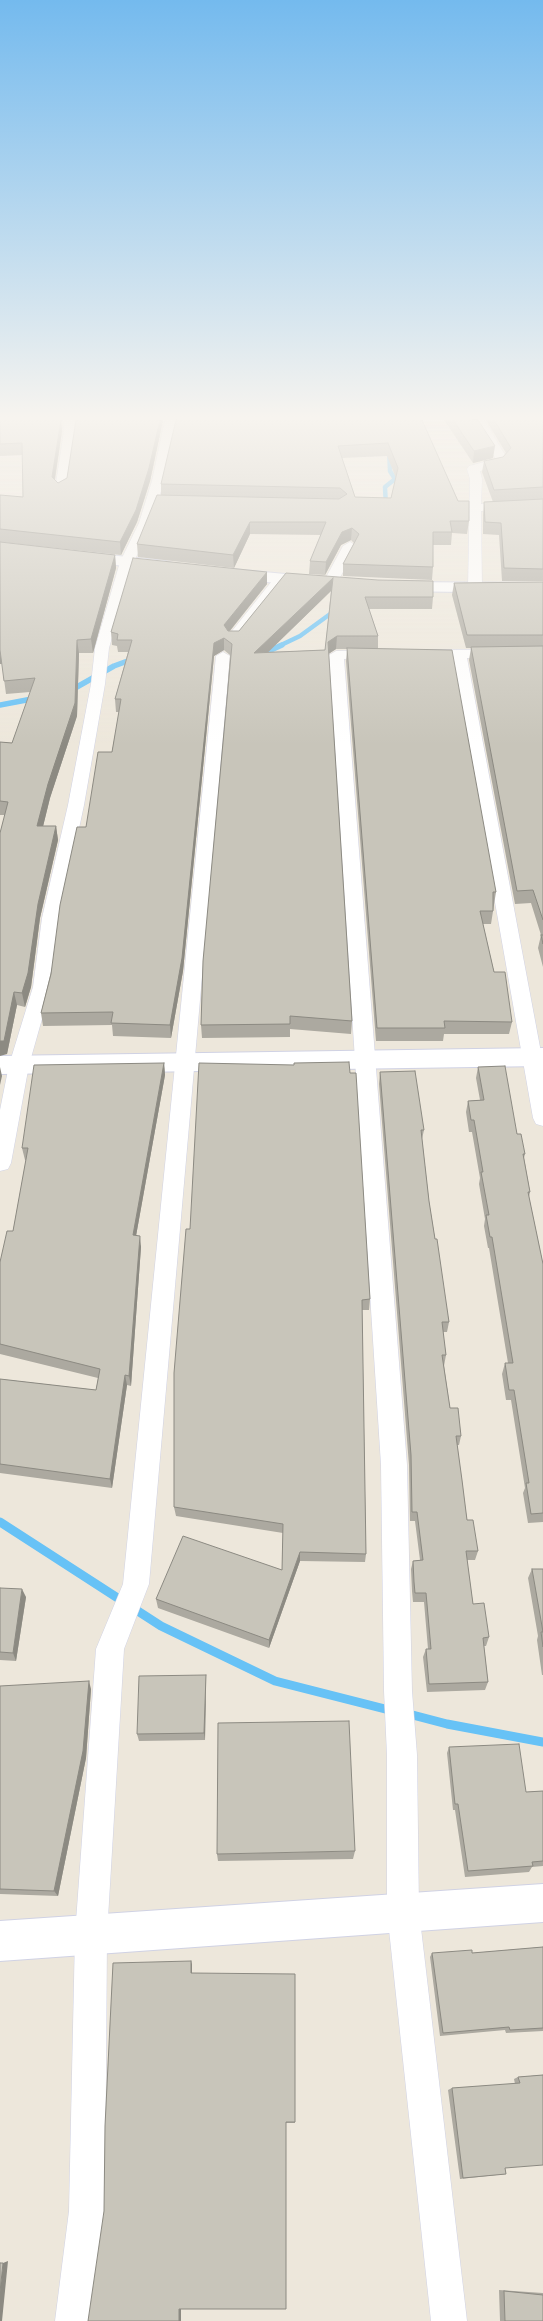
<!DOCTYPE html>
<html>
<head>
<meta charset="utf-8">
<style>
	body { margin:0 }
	canvas { display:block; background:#ede7db }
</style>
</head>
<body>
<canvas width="543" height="2321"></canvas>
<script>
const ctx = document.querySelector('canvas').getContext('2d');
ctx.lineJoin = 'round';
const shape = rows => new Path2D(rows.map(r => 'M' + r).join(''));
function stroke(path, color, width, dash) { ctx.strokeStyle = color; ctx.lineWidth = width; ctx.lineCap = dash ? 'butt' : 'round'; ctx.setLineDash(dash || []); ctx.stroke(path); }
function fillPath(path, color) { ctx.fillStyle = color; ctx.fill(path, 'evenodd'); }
const streamFar2 = shape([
	[386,507,385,487,395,479,390,471,389,448],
	[279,646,300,636,337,609]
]);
const streamFar1 = shape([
	[260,650,271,650,282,645],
	[68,692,114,666,133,659],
	[0,705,37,698]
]);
const stream = shape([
	[0,1522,161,1626,275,1681,393,1711],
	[405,1713,447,1724,543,1742]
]);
const minor = shape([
	[63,420,75,420,76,431,67,490,61,494,55,490,64,431,63,420],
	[165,420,177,420,164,481,151,523,134,562,109,648,105,684,84,805,60,918,51,987,29,1065,11,1163,8,1169,0,1171,0,1110,9,1065,33,987,42,918,68,805,91,684,95,648,120,562,139,523,152,481,165,420],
	[472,420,484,420,508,460,501,467,480,471,482,479,481,504,543,501,543,509,481,511,482,588,475,592,468,588,470,479,467,469,469,466,496,459,472,420],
	[350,542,357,546,337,583,330,587,325,586,323,583,343,546,350,542],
	[281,575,288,579,286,582,238,642,228,642,226,639,228,636,276,576,281,575],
	[543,649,543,657,467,658,543,1063,543,1126,536,1124,533,1118,452,658,425,658,418,654,425,650,543,649],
	[374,650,381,654,379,657,344,659,407,1465,412,1691,417,1755,419,1911,467,2321,431,2321,387,1911,387,1755,384,1691,381,1465,329,655,336,651,374,650],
	[223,652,230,656,149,1584,124,1649,107,1935,105,2211,91,2321,55,2321,69,2211,75,1935,96,1649,123,1584,216,656,223,652]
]);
const tertiary = shape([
	[80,552,166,561,172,563,174,566,172,569,166,571,74,560,72,557,74,554,80,552],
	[232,569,317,577,323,578,325,582,323,586,317,587,226,578,224,574,226,570,232,569],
	[396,582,543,583,543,593,390,591,388,587,390,583,396,582],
	[543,1048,543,1066,0,1074,0,1056,543,1048],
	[543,1884,543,1922,0,1961,0,1921,543,1884]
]);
const wall = shape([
	[0,420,61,420,62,431,55,480,58,483,67,478,76,423,75,420,163,420,150,481,137,522,121,555,0,542,0,496,23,497,23,455,0,456],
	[422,420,458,501,469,521,467,534,452,533,451,545,433,545,433,567,432,580,343,576,343,564,354,543,351,540,341,545,325,575,309,574,310,561,321,535,250,534,234,568,138,557,137,544,161,496,161,484],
	[387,456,396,478,391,498,355,497,342,458],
	[444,420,478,420,493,458,473,463],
	[486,420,543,420,543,581,502,581,499,535,483,534,483,514,484,502,493,502,482,472,484,461,503,457,506,453],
	[0,542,115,555,116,568,93,653,79,653,77,716,50,798,43,826,56,826,58,840,40,918,31,987,25,1007,17,1005,7,1054,5,815,0,815,0,742,12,743,30,692,6,694,2,664,0,664],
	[267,572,267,584,230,631,239,631,286,573,433,597,432,609,369,609,378,636,378,649,496,892,491,924,483,924,494,972,512,1022,509,1034,444,1034,443,1041,376,1041,346,661,347,649,336,649,328,654,352,1021,351,1034,290,1029,290,1037,202,1038,201,1025,230,655,224,650,214,656,183,971,171,1038,113,1036,112,1025,43,1026,41,1013,86,827,112,752,119,712,116,712,115,699,128,652,118,652,117,646,112,645,111,632],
	[331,591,325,650,268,652],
	[543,582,543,967,538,948,541,935,531,903,515,904,469,660,471,648,466,648,452,595,454,583],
	[164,1063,165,1075,136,1236,141,1247,131,1386,127,1385,112,1488,0,1473,0,1379,96,1390,98,1378,0,1354,0,1262,13,1231,26,1160,25,1160,22,1148],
	[478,1067,517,1134,525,1154,524,1158,530,1192,529,1197,543,1264,543,1522,528,1523,523,1493,525,1488,511,1400,506,1400,502,1374,505,1363,508,1363,489,1248,488,1248,484,1226,485,1219,479,1184,480,1178,472,1132,469,1132,466,1112,468,1101,480,1100,476,1078],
	[380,1072,424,1130,422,1139,429,1201,435,1239,449,1322,447,1332,443,1332,446,1355,444,1366,450,1408,461,1436,459,1445,457,1445,467,1520,478,1551,475,1560,467,1560,473,1604,489,1637,486,1646,484,1646,488,1682,485,1690,427,1692,423,1657,426,1649,428,1649,424,1602,413,1602,412,1591,411,1569,413,1561,420,1560,415,1521,410,1521,409,1465,379,1084],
	[190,1229,370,1299,369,1310,362,1310,366,1554,365,1562,300,1561,269,1648,158,1608,156,1599,282,1570,283,1533,176,1516,174,1507],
	[532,1569,543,1569,543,1675,542,1675,537,1640,538,1636,528,1578],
	[0,1588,26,1597,16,1661,0,1660],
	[206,1675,206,1683,205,1740,139,1741,137,1734],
	[0,1686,91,1689,86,1758,58,1896,0,1894],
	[449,1747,526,1792,543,1791,543,1866,532,1867,529,1872,465,1877,455,1810,453,1810,447,1753],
	[355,1851,353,1859,218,1861,217,1854],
	[543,1947,543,2031,506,2033,505,2030,440,2036,430,1957,432,1953,472,1953],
	[191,1961,192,1965,192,1973,295,2122,295,2123,286,2123,181,2309,181,2321,88,2321],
	[543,2075,505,2168,506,2174,460,2179,448,2090,452,2088,515,2084,514,2079,518,2077],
	[499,2290,543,2293,543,2321,500,2321]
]);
const shadedWall = shape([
	[61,420,62,431,53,490,52,477],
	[160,420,163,420,150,481,137,522,121,555,120,542],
	[495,446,493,458,473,463,474,451],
	[250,522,250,534,234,568,233,555],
	[352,528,351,540,341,545,325,575,326,562,342,532],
	[115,555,116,568,93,653,91,639],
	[267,572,267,584,224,638,224,625],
	[333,578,332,590,254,666,254,653],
	[337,636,336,649,327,655,328,642],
	[224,638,224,650,214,656,183,971,171,1038,170,1025,214,643],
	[77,640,79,653,77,716,50,798,40,839,37,826],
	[0,650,3,664,0,664],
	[56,826,58,840,40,918,31,987,25,1007,22,993,38,904],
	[14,992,17,1005,7,1054,0,1056,0,1041],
	[164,1063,165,1075,134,1247,133,1235],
	[0,1067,2,1076,0,1085],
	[140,1236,141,1247,131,1386,129,1376],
	[125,1375,127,1385,112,1488,110,1479],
	[300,1552,300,1561,269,1648,269,1640],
	[22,1589,26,1597,16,1661,13,1653],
	[206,1675,206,1683,205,1740,204,1733],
	[89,1681,91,1689,86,1758,58,1896,54,1891],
	[191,1961,192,1965,192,1977,191,1973],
	[8,2261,2,2321,0,2321,0,2292,3,2263],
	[181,2307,181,2321,179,2321,179,2309]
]);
const building = shape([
	[0,420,61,420,52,477,58,483,67,478,76,420,160,420,149,468,136,510,120,542,0,529,0,495,23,497,22,443,0,444,0,420],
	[176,420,422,420,458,501,469,501,469,521,450,521,452,532,433,532,433,567,343,564,359,534,352,528,342,532,326,562,310,561,326,522,250,522,233,555,137,544,157,495,339,499,347,494,340,488,161,484,176,420],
	[388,443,398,468,391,498,355,497,338,446,388,443],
	[453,420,478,420,495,446,474,451,453,420],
	[494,420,543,420,543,487,494,490,484,461,503,457,511,448,494,420],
	[543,499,543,569,504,568,501,523,485,522,484,502,543,499],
	[0,542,115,555,91,639,77,640,75,703,48,784,37,826,56,826,38,904,28,973,22,993,14,992,4,1041,0,1041,0,833,8,802,0,801,0,742,12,743,35,678,4,681,0,650,0,542],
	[133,558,267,572,224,625,228,631,239,631,286,573,378,580,433,581,433,597,365,597,378,636,337,636,328,642,352,1021,290,1016,290,1024,201,1025,203,961,232,644,224,638,214,643,182,958,170,1025,111,1023,113,1012,41,1013,51,974,60,905,77,827,86,827,98,752,112,752,121,699,115,699,132,640,117,640,118,634,111,632,133,558],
	[333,578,325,650,254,653,333,578],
	[543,582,543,635,467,635,454,583,543,582],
	[543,646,543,920,533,890,517,891,471,647,543,646],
	[347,648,452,650,496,892,493,892,493,911,480,911,494,972,505,972,512,1022,444,1021,445,1028,377,1028,347,648],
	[541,935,543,935,543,944,541,935],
	[349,1062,350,1073,356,1073,370,1299,362,1300,366,1554,300,1552,269,1640,156,1599,183,1536,282,1570,283,1524,174,1507,174,1373,186,1229,190,1229,199,1063,294,1065,294,1063,349,1062],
	[164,1063,133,1235,140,1236,129,1376,125,1375,110,1479,0,1464,0,1379,96,1390,100,1369,0,1344,0,1262,7,1231,13,1231,28,1148,22,1148,34,1065,164,1063],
	[505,1066,517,1134,521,1134,525,1154,523,1154,530,1192,528,1192,543,1264,543,1513,531,1514,526,1483,529,1483,514,1390,509,1390,505,1363,513,1363,492,1237,490,1237,486,1215,489,1215,481,1172,483,1172,474,1120,471,1120,468,1101,484,1100,478,1067,505,1066],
	[415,1071,424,1130,421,1130,429,1201,435,1239,437,1239,449,1322,442,1322,446,1355,442,1355,450,1408,458,1408,461,1436,456,1436,462,1480,467,1520,473,1520,478,1551,466,1551,473,1604,484,1603,489,1637,483,1638,488,1682,429,1684,426,1649,431,1649,426,1593,415,1593,414,1582,413,1561,423,1560,417,1512,412,1512,411,1455,380,1072,415,1071],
	[532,1569,543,1569,543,1647,541,1632,543,1632,532,1569],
	[0,1588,22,1589,13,1653,0,1652,0,1588],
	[206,1675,204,1733,137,1734,139,1676,206,1675],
	[89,1681,83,1751,54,1891,0,1889,0,1686,89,1681],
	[349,1721,355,1851,217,1854,218,1723,349,1721],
	[519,1744,526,1792,543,1791,543,1861,532,1862,533,1866,468,1871,458,1804,455,1804,449,1747,519,1744],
	[543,1947,543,2028,510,2030,509,2027,443,2033,432,1953,472,1950,472,1953,543,1947],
	[191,1961,191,1973,295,1974,295,2122,286,2122,286,2309,179,2309,179,2321,88,2321,104,2211,105,2126,113,1963,191,1961],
	[543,2075,543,2165,505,2168,506,2174,463,2178,452,2088,520,2083,518,2077,543,2075],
	[0,2263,3,2263,0,2292,0,2263],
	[504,2291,543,2295,543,2321,505,2321,504,2291]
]);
stroke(streamFar2, '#67c2f6', 4.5);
stroke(streamFar1, '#67c2f6', 5.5);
stroke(stream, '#67c2f6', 9);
stroke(minor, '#d0d2e4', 1);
stroke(tertiary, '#d0d2e4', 2);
fillPath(minor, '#fff');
fillPath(tertiary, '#fff');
fillPath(wall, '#aca9a0');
fillPath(shadedWall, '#8c8a82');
fillPath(building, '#c8c5ba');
stroke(building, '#8c8a82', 1);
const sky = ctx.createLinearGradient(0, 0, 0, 745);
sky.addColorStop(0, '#74baee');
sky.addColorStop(0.56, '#f7f4ef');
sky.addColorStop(1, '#f7f4ef00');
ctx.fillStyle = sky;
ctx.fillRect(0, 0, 543, 745);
</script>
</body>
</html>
